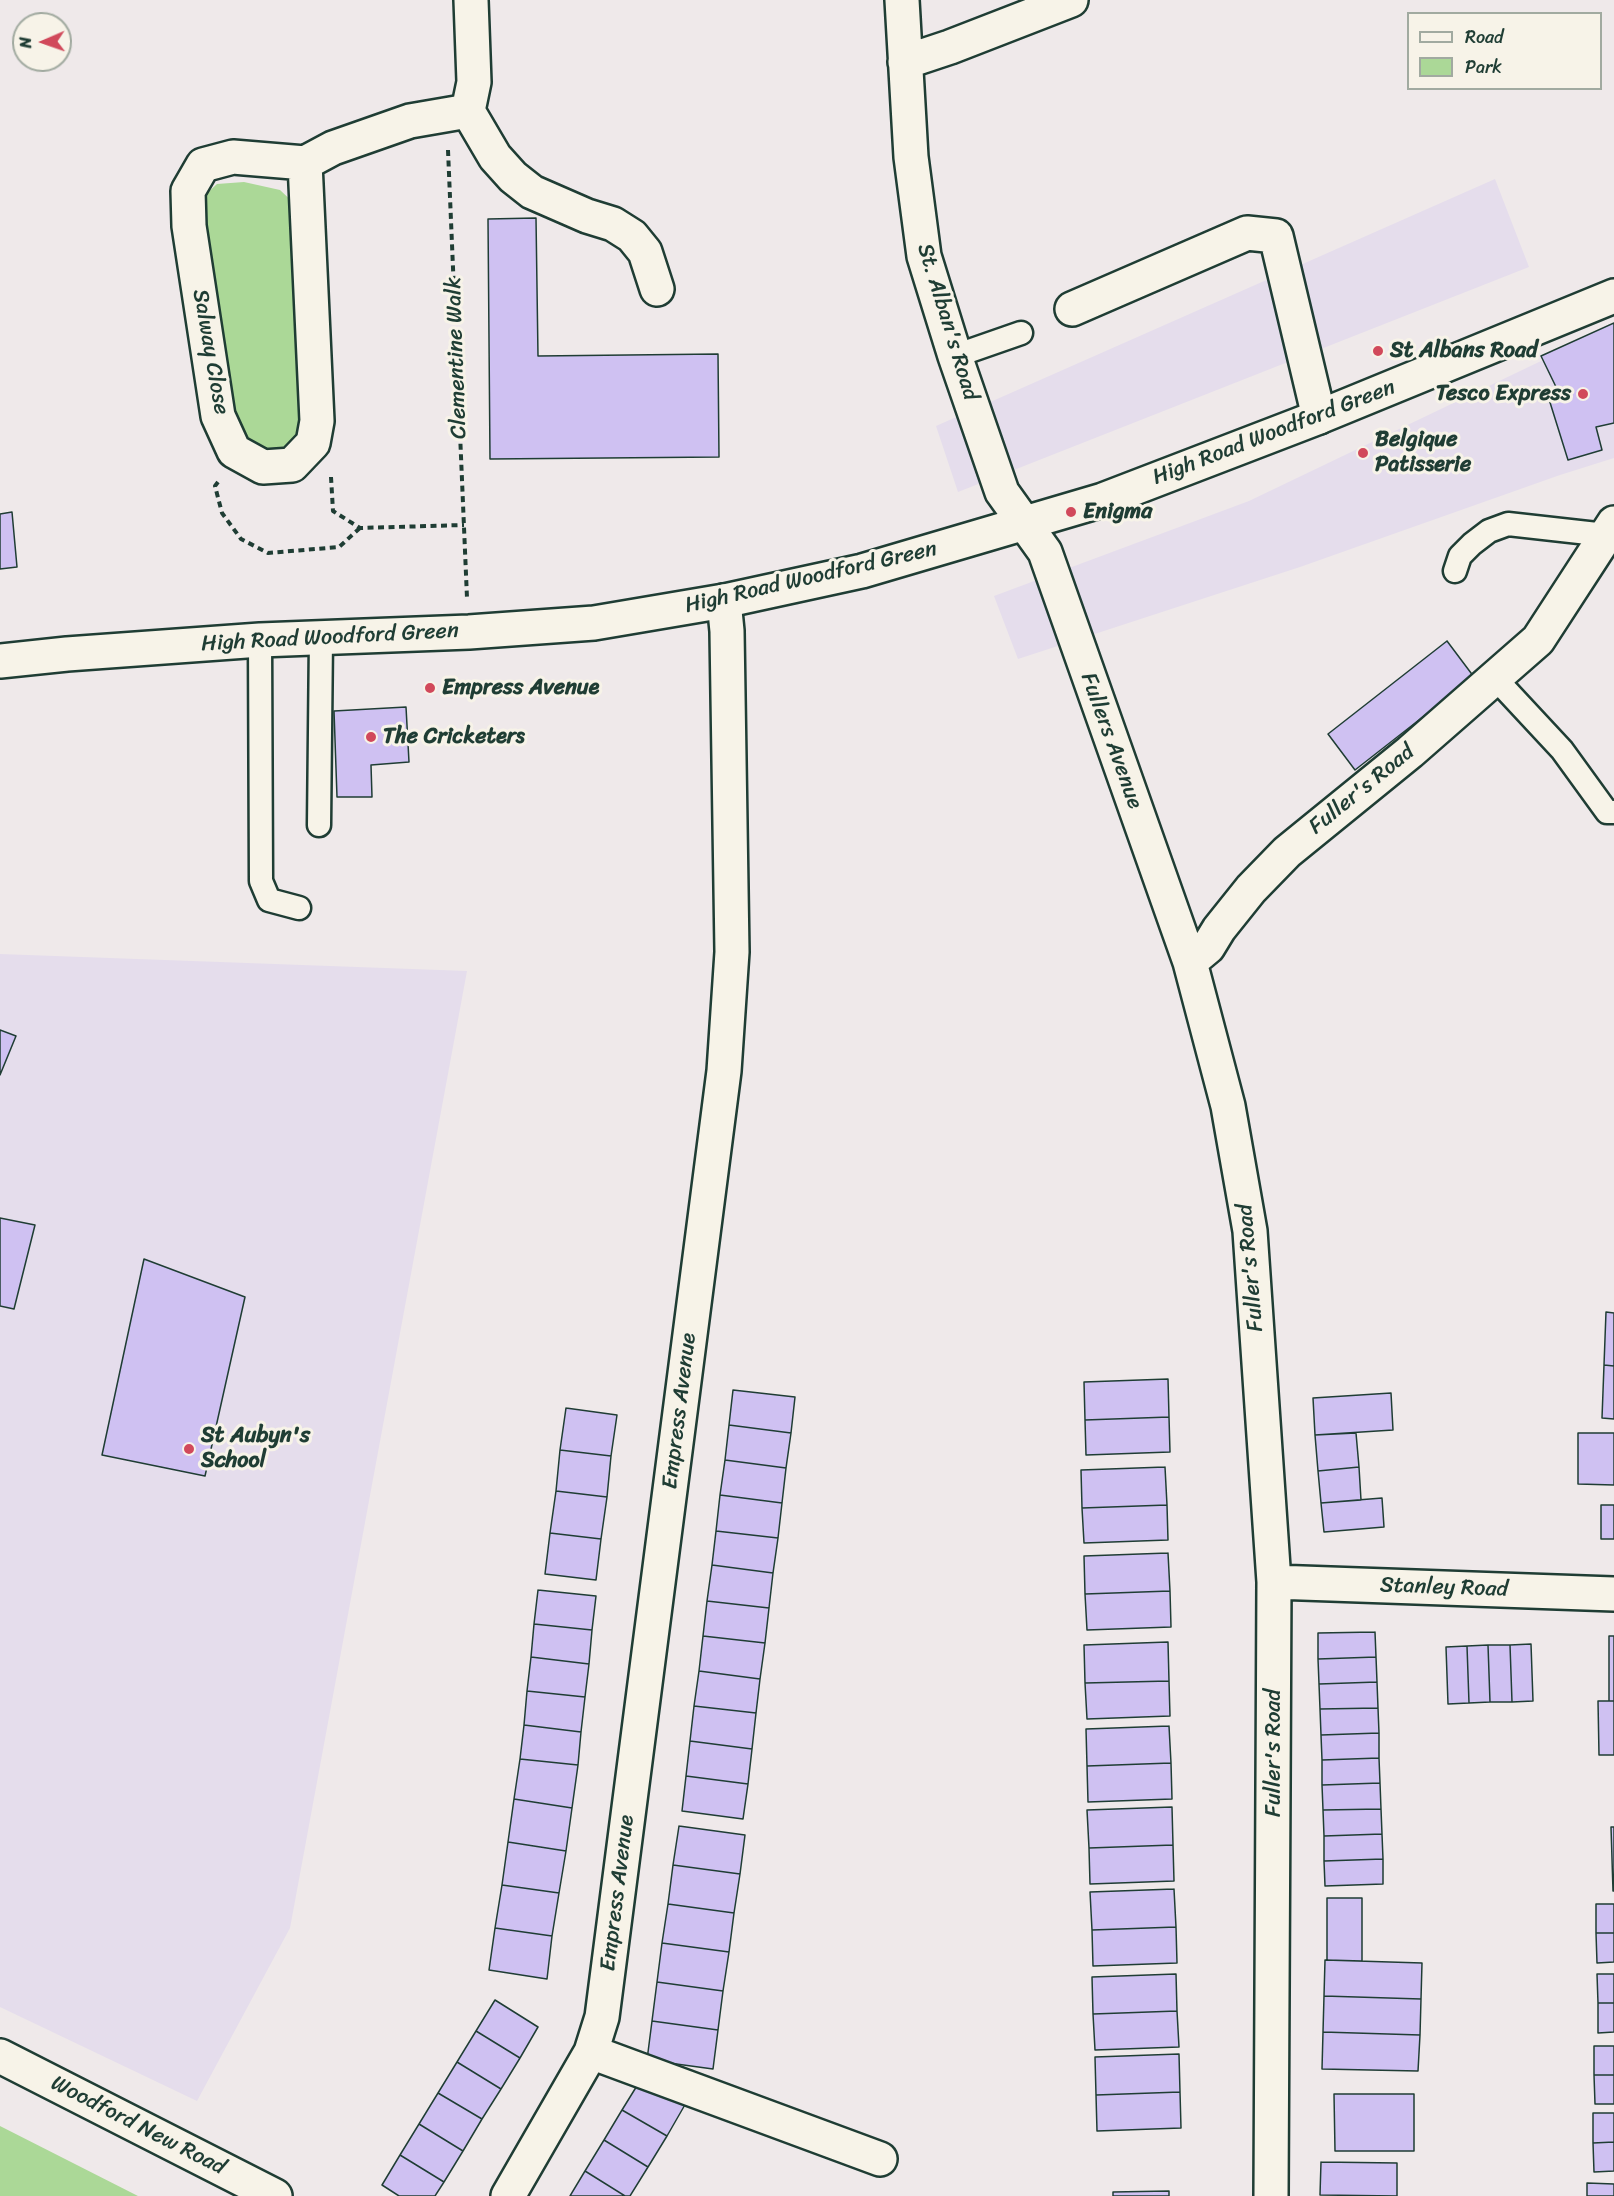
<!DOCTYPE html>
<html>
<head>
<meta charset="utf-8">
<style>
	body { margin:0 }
	#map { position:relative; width:1614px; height:2196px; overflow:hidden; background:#efe9ea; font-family:Sriracha,sans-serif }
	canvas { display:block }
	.legend { position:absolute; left:1407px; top:12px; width:195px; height:78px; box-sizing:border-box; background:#f7f3e8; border:2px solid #a1aaa0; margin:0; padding:8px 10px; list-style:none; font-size:18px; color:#1f3d34 }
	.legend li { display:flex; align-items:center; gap:12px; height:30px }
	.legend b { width:30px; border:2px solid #a1aaa0 }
	.north { position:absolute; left:12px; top:12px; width:60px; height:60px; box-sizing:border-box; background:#f7f3e8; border:2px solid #a1aaa0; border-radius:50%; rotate:268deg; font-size:16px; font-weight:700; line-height:24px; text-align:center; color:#1f3d34 }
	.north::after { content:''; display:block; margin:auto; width:21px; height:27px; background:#d1495b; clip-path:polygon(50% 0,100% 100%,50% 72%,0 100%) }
</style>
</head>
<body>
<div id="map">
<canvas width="1614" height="2196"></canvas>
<ul class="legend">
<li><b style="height:8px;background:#f7f3e8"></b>Road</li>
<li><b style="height:16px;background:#abd897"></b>Park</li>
</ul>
<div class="north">N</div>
</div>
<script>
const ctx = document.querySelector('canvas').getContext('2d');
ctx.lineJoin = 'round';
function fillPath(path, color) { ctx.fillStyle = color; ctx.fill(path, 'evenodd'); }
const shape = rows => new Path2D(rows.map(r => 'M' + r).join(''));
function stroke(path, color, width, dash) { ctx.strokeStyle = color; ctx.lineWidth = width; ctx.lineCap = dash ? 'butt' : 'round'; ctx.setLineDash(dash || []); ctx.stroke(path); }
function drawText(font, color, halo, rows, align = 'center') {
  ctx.font = font + ' Sriracha,sans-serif'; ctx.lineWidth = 6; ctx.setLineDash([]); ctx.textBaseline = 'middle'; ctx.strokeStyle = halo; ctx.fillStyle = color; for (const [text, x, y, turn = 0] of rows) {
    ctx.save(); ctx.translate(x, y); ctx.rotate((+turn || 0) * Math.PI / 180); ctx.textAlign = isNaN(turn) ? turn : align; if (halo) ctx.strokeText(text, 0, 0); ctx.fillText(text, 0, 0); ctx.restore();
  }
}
const built = shape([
	[1495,179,1529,267,958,492,936,426],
	[1614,326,1614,458,1560,475,1300,567,1018,659,994,596,1249,501],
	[0,954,467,971,290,1928,197,2101,0,2007]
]);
const green = shape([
	[244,182,280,190,297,206,303,340,299,435,292,449,248,460,225,406,203,197,217,184],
	[0,2126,138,2196,0,2196]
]);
const building = shape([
	[536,218,538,356,718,354,719,457,490,459,488,219,536,218],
	[1614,323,1614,423,1596,427,1602,450,1568,460,1548,396,1558,391,1541,356,1614,323],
	[12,512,17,567,0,569,0,514,12,512],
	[1447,641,1474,677,1355,770,1328,734,1447,641],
	[406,707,409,762,371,765,372,797,337,797,334,711,406,707],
	[0,1030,16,1036,0,1075,0,1030],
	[0,1218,35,1225,14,1309,0,1306,0,1218],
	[144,1259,245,1297,205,1476,102,1455,144,1259],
	[1606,1312,1614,1313,1614,1366,1604,1365,1606,1312],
	[1604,1365,1614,1366,1614,1419,1602,1418,1604,1365],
	[1168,1379,1169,1417,1085,1420,1084,1382,1168,1379],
	[733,1390,795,1397,791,1433,729,1425,733,1390],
	[1391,1393,1393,1430,1315,1435,1313,1398,1391,1393],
	[566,1408,617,1415,611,1456,560,1450,566,1408],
	[1169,1417,1170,1452,1086,1455,1085,1420,1169,1417],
	[729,1425,791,1433,786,1468,725,1460,729,1425],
	[1356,1433,1359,1467,1318,1471,1315,1435,1356,1433],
	[1578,1433,1614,1433,1614,1485,1578,1484,1578,1433],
	[560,1450,611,1456,607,1497,556,1491,560,1450],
	[725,1460,786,1468,782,1503,720,1495,725,1460],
	[1165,1467,1167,1505,1082,1508,1081,1470,1165,1467],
	[1359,1467,1361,1500,1321,1503,1318,1471,1359,1467],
	[556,1491,607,1497,601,1539,550,1533,556,1491],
	[720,1495,782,1503,778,1538,716,1531,720,1495],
	[1382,1498,1384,1527,1324,1532,1321,1503,1382,1498],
	[1167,1505,1168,1540,1084,1543,1082,1508,1167,1505],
	[1601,1505,1614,1505,1614,1539,1601,1539,1601,1505],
	[716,1531,778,1538,773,1573,712,1565,716,1531],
	[550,1533,601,1539,596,1580,545,1574,550,1533],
	[1168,1553,1170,1591,1085,1594,1084,1556,1168,1553],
	[712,1565,773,1573,769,1608,707,1601,712,1565],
	[538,1590,596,1596,592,1630,534,1624,538,1590],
	[1170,1591,1171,1627,1087,1630,1085,1594,1170,1591],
	[707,1601,769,1608,765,1643,703,1636,707,1601],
	[534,1624,592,1630,589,1664,531,1657,534,1624],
	[1375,1632,1376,1657,1318,1659,1318,1633,1375,1632],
	[703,1636,765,1643,760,1679,699,1671,703,1636],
	[1609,1636,1614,1636,1614,1701,1609,1701,1609,1636],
	[1168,1642,1169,1681,1085,1683,1084,1645,1168,1642],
	[1531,1644,1533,1701,1512,1702,1510,1645,1531,1644],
	[1488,1645,1510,1645,1512,1702,1490,1702,1488,1645],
	[1488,1645,1490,1702,1469,1703,1467,1646,1488,1645],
	[1467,1646,1469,1703,1448,1704,1446,1647,1467,1646],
	[531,1657,589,1664,585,1697,527,1691,531,1657],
	[1376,1657,1377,1682,1319,1684,1318,1659,1376,1657],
	[699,1671,760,1679,756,1713,694,1706,699,1671],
	[1169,1681,1170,1716,1087,1719,1085,1683,1169,1681],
	[1377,1682,1378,1708,1320,1709,1319,1684,1377,1682],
	[527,1691,585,1697,581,1732,524,1725,527,1691],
	[1598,1701,1614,1701,1614,1755,1599,1755,1598,1701],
	[694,1706,756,1713,752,1749,690,1741,694,1706],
	[1378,1708,1379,1733,1321,1735,1320,1709,1378,1708],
	[524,1725,581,1732,578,1765,520,1759,524,1725],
	[1169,1726,1171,1763,1087,1766,1086,1729,1169,1726],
	[1379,1733,1379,1758,1322,1760,1321,1735,1379,1733],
	[690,1741,752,1749,748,1784,686,1776,690,1741],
	[1379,1758,1380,1783,1322,1785,1322,1760,1379,1758],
	[520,1759,578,1765,572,1808,514,1799,520,1759],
	[1171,1763,1172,1799,1088,1802,1087,1766,1171,1763],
	[686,1776,748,1784,743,1819,682,1811,686,1776],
	[1380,1783,1381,1809,1323,1810,1322,1785,1380,1783],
	[514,1799,572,1808,566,1851,508,1842,514,1799],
	[1172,1807,1173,1845,1089,1848,1087,1810,1172,1807],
	[1381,1809,1382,1834,1324,1836,1323,1810,1381,1809],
	[679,1826,745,1835,740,1874,673,1865,679,1826],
	[1611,1827,1614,1827,1614,1891,1613,1891,1611,1827],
	[1382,1834,1383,1859,1324,1861,1324,1836,1382,1834],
	[508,1842,566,1851,559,1893,502,1885,508,1842],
	[1173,1845,1174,1881,1090,1884,1089,1848,1173,1845],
	[1383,1859,1383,1884,1325,1886,1324,1861,1383,1859],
	[673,1865,740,1874,734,1913,668,1904,673,1865],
	[502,1885,559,1893,552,1936,495,1928,502,1885],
	[1174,1889,1176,1927,1092,1930,1090,1892,1174,1889],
	[1327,1898,1362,1898,1362,1961,1327,1960,1327,1898],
	[668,1904,734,1913,729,1952,662,1943,668,1904],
	[1596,1904,1614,1904,1614,1933,1596,1933,1596,1904],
	[1176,1927,1177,1963,1093,1966,1092,1930,1176,1927],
	[495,1928,552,1936,547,1979,489,1970,495,1928],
	[1596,1933,1614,1933,1614,1962,1597,1963,1596,1933],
	[662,1943,729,1952,723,1991,657,1982,662,1943],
	[1325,1960,1422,1963,1421,1999,1324,1996,1325,1960],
	[1176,1974,1177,2011,1093,2014,1092,1977,1176,1974],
	[1597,1974,1614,1974,1614,2003,1598,2003,1597,1974],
	[657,1982,723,1991,718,2030,652,2021,657,1982],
	[1324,1996,1421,1999,1420,2035,1323,2032,1324,1996],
	[495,2000,538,2027,520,2058,476,2031,495,2000],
	[1598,2003,1614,2003,1614,2032,1598,2033,1598,2003],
	[1177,2011,1179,2047,1095,2050,1093,2014,1177,2011],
	[652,2021,718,2030,713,2069,647,2060,652,2021],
	[476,2031,520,2058,501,2089,457,2062,476,2031],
	[1323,2032,1420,2035,1418,2071,1322,2069,1323,2032],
	[1594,2046,1614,2046,1614,2075,1594,2075,1594,2046],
	[1179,2054,1180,2092,1096,2095,1095,2057,1179,2054],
	[457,2062,501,2089,482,2119,438,2093,457,2062],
	[1594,2075,1614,2075,1614,2104,1595,2104,1594,2075],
	[643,2076,690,2096,667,2136,622,2110,643,2076],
	[1180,2092,1181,2128,1097,2131,1096,2095,1180,2092],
	[438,2093,482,2119,463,2151,419,2124,438,2093],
	[1334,2094,1414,2094,1414,2151,1335,2151,1334,2094],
	[622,2110,667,2136,648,2167,604,2140,622,2110],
	[1593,2113,1614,2113,1614,2142,1593,2143,1593,2113],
	[419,2124,463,2151,444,2182,400,2155,419,2124],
	[604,2140,648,2167,630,2196,625,2196,585,2171,604,2140],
	[1614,2142,1614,2171,1594,2172,1593,2143,1614,2142],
	[400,2155,444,2182,435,2196,399,2196,382,2185,400,2155],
	[1321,2162,1397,2163,1397,2196,1320,2195,1321,2162],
	[585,2171,625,2196,570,2196,585,2171],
	[1587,2183,1614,2184,1614,2196,1587,2196,1587,2183],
	[1169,2191,1169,2196,1113,2196,1113,2192,1169,2191]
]);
const path = shape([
	[448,150,467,598],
	[331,477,333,511,360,528,464,525],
	[218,482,215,486,222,513,241,539,268,553,339,547,360,528]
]);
const lane = shape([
	[955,356,1021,333],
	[1455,571,1460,556,1472,544,1489,531,1508,524,1606,535],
	[260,640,261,881,269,900,299,908],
	[1495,678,1562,750,1607,812,1614,812],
	[319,825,321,638]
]);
const street = shape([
	[902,0,911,157,924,256,955,356,1002,492,1045,552,1190,962,1228,1106,1250,1231,1274,1582,1271,2196],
	[905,62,950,47,1071,0],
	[468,111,495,157,513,177,532,192,587,216,613,224,632,236,645,252,657,289],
	[305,163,317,421,313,443,292,465,263,467,234,451,218,416,189,226,188,191,203,165,233,157,305,163,333,148,410,121,468,111,474,82,471,0],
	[1072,309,1247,233,1276,236,1319,417],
	[1190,962,1208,947,1219,929,1251,889,1287,852,1410,752,1538,640,1614,523],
	[1274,1582,1614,1594],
	[591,2052,880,2159],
	[508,2196,591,2052,602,2017,724,1071,732,952,727,631,724,601]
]);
const primary = shape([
	[0,661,67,654,260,640,469,632,594,623,724,601,862,571,1103,500,1319,417,1614,296],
	[0,2056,275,2196]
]);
const markers = [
	[1378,351,6,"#d1495b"],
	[1583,394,6,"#d1495b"],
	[1363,453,6,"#d1495b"],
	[1071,512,6,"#d1495b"],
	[430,688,6,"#d1495b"],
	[371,737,6,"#d1495b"],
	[189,1449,6,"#d1495b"]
];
const streetNames = [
	["St. Alban's Road",947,322,73],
	["Salway Close",210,352,80],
	["Clementine Walk",457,358,-92],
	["High Road Woodford Green",1274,433,-21],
	["High Road Woodford Green",811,578,-13],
	["High Road Woodford Green",330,638,-3],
	["Fullers Avenue",1111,741,70],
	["Fuller's Road",1362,790,-39],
	["Fuller's Road",1251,1268,-95],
	["Empress Avenue",680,1411,-83],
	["Stanley Road",1444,1588,2],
	["Fuller's Road",1274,1753,-90],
	["Empress Avenue",618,1893,-83],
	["Woodford New Road",138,2126,27]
];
const poiNames = [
	["St Albans Road",1390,351],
	["Tesco Express",1571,394,"right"],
	["Belgique",1375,440],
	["Patisserie",1375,465],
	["Enigma",1083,512],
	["Empress Avenue",442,688],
	["The Cricketers",383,737],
	["St Aubyn's",201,1436],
	["School",201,1461]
];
fillPath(built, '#e5ddec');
fillPath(green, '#abd897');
fillPath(building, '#cfc1f2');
stroke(building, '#1f3d34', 1.5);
stroke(lane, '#1f3d34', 27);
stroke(street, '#1f3d34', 38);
stroke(primary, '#1f3d34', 38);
stroke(path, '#1f3d34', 4, [6, 4.5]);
stroke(lane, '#f7f3e8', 22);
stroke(street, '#f7f3e8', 33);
stroke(primary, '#f7f3e8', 33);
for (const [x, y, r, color] of markers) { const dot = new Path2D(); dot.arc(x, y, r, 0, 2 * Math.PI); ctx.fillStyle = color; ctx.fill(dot); stroke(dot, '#f7f3e8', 2); }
drawText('22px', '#1f3d34', '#f7f3e8', streetNames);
drawText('bold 22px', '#1f3d34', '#f7f3e8', poiNames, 'left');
</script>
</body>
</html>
